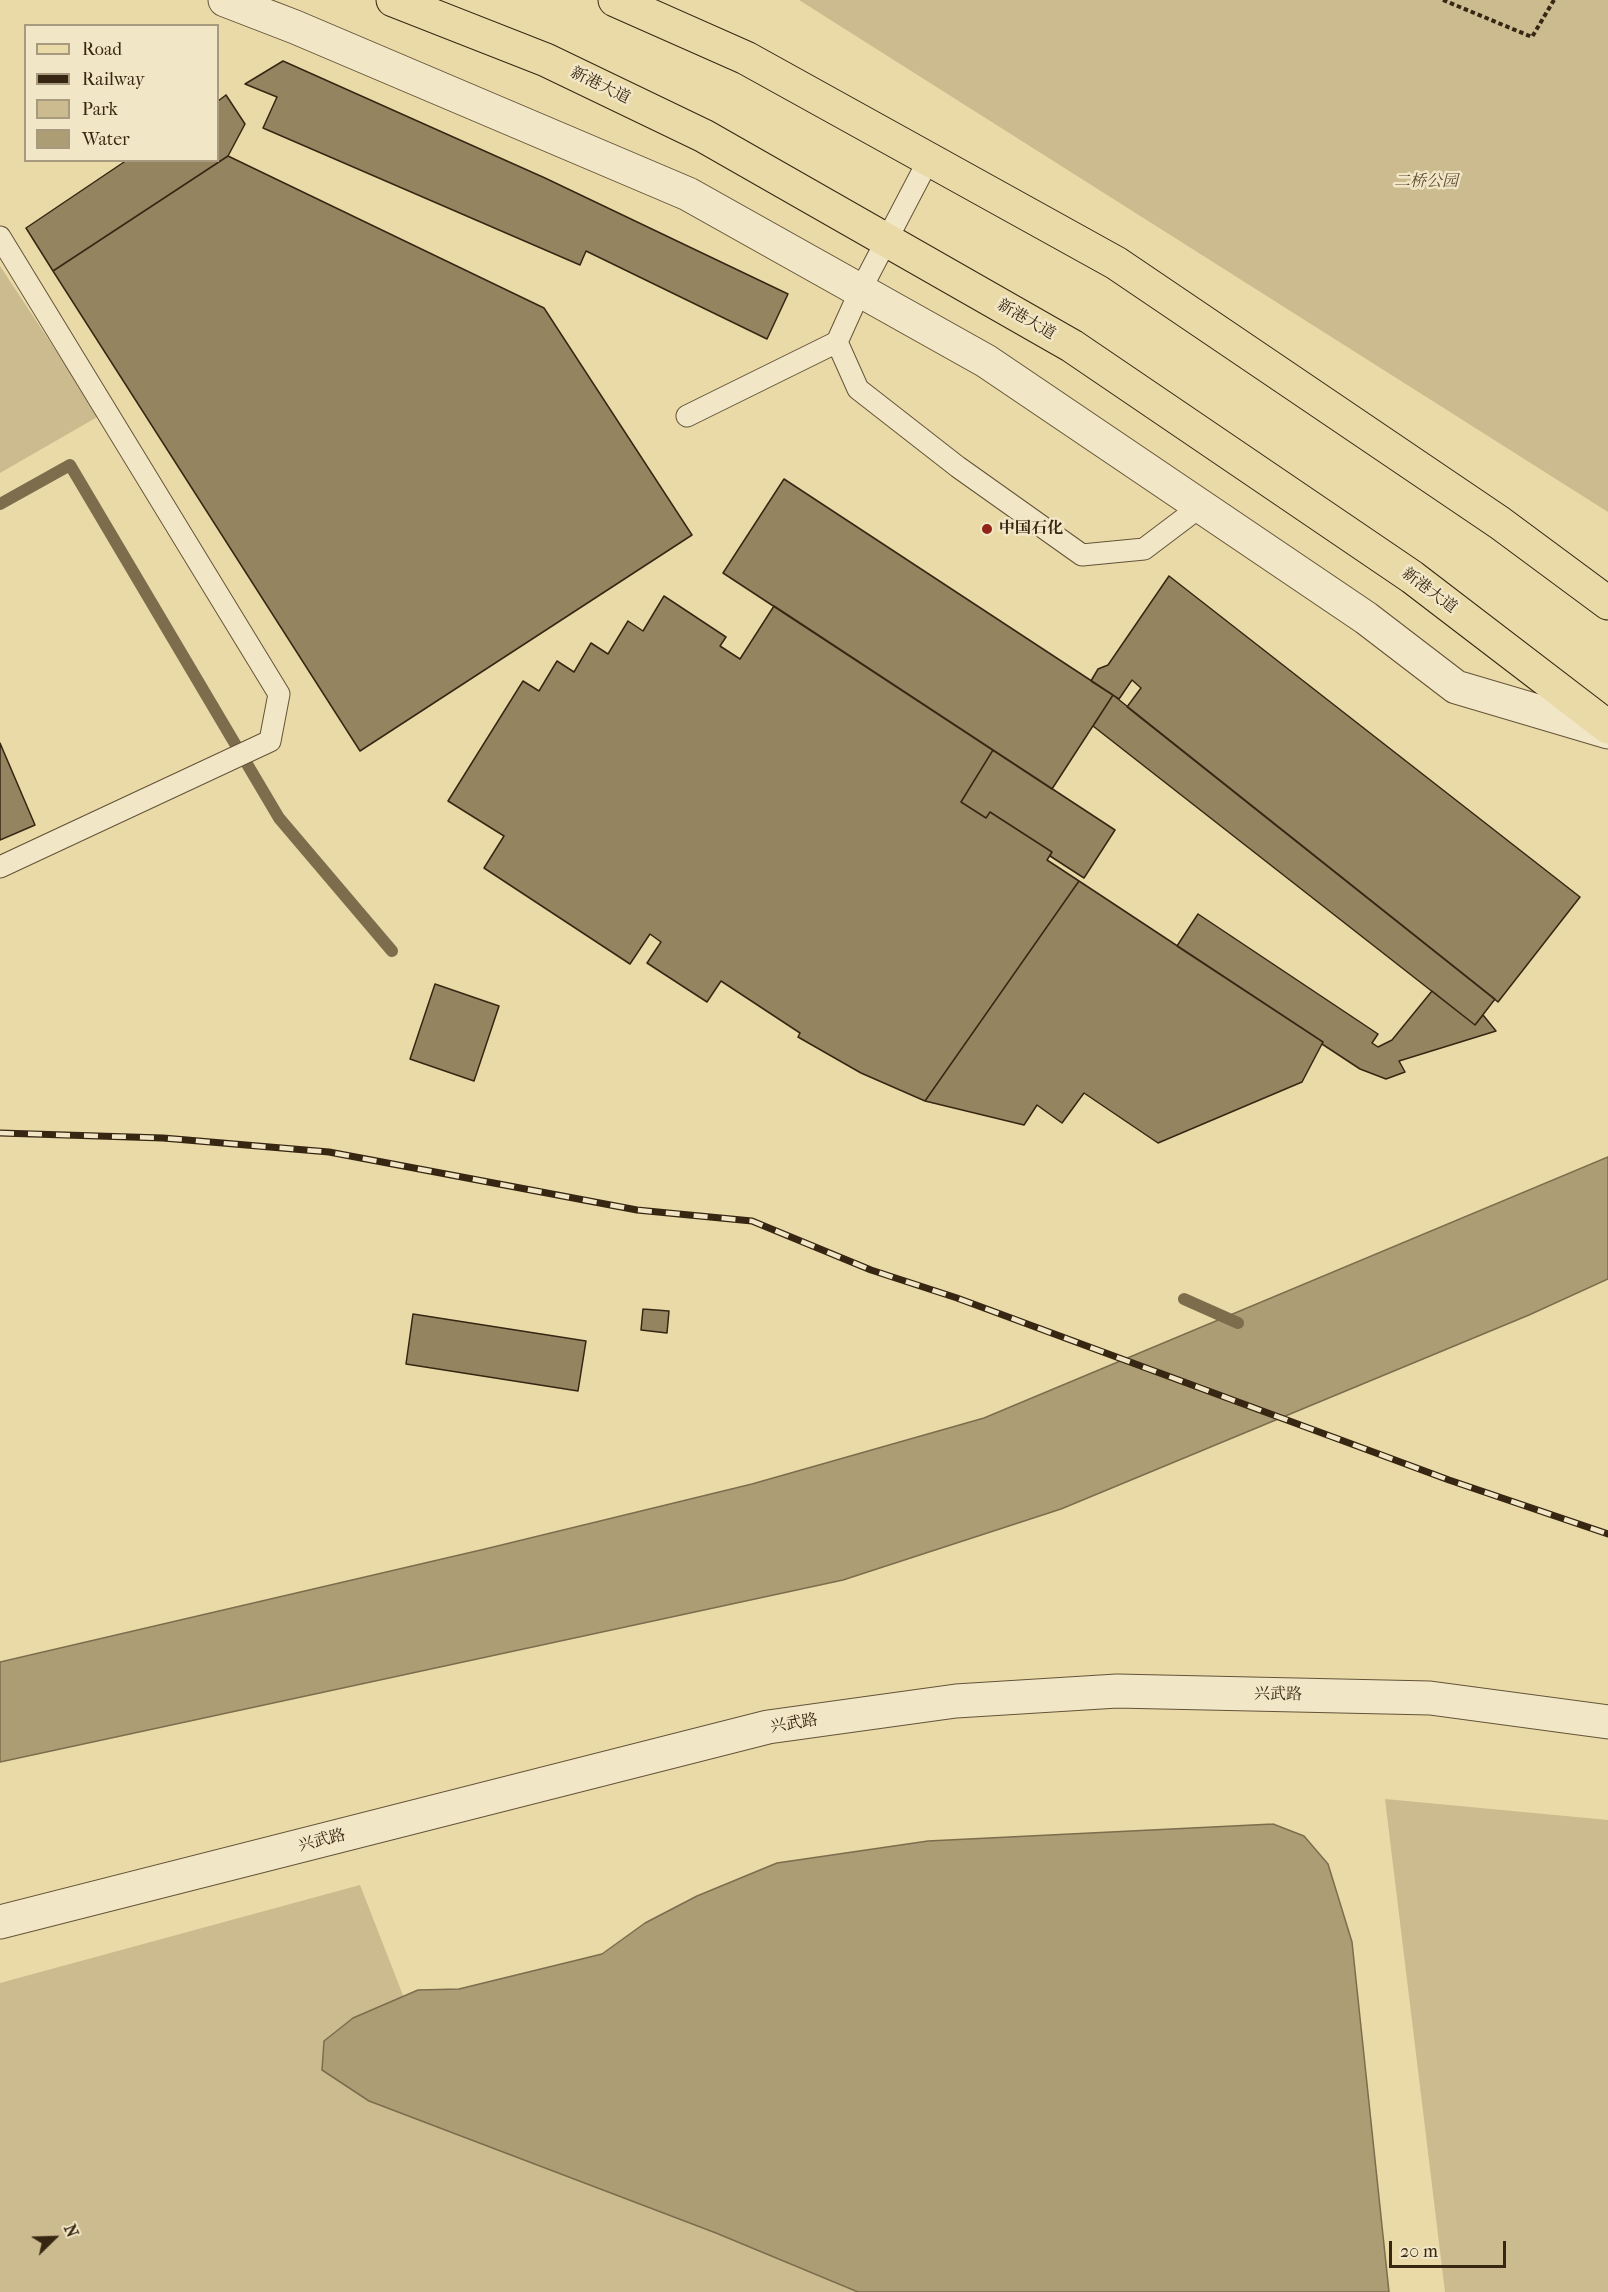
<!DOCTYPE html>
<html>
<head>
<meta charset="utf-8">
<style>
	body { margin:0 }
	#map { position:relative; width:1608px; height:2292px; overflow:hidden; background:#e9daa8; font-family:"IM FELL French Canon",serif }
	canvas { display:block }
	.legend { position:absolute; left:24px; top:24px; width:195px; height:138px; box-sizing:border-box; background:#f1e7c6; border:2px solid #a79a7e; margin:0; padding:8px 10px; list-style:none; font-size:18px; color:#372612 }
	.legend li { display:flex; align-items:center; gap:12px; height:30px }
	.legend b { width:30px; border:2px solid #a79a7e }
	.north { position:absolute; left:24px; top:2208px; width:60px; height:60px; -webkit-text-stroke:4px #f1e7c6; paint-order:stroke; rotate:67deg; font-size:16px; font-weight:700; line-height:24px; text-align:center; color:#372612 }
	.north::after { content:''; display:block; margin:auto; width:21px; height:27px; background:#372612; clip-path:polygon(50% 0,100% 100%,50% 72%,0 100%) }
	.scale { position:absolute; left:1389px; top:2241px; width:117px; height:27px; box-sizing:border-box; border:3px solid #372612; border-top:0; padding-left:8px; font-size:18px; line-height:21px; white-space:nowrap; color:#372612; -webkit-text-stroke:4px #f1e7c6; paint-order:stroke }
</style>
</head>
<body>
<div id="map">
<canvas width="1608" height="2292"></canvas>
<ul class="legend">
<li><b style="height:8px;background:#e9daa8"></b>Road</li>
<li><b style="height:8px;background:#372612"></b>Railway</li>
<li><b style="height:16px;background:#cbbb8e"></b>Park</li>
<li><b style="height:16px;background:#ac9d75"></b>Water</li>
</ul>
<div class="north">N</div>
<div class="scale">20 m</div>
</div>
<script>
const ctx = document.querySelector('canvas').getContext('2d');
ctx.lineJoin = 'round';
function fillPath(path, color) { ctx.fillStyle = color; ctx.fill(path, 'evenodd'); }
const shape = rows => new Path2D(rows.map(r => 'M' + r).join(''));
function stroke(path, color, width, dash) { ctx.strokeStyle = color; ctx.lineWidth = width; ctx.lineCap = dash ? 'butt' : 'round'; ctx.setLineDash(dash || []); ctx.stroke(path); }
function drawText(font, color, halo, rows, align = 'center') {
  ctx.font = font + ' "IM FELL French Canon","Noto Serif SC",serif'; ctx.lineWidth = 5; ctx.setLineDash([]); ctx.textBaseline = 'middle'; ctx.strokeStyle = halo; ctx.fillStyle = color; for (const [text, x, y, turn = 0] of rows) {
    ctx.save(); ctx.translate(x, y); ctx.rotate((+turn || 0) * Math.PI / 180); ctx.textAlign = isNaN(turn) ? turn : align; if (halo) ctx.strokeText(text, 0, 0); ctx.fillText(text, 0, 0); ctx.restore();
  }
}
const green = shape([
	[799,0,1608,0,1608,512],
	[0,266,99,416,0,473],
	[1385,1799,1608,1820,1608,2292,1445,2292],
	[360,1885,436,2080,935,2292,0,2292,0,1983]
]);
const water = shape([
	[1608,1157,1608,1279,1529,1315,1061,1509,843,1580,0,1762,0,1662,485,1549,752,1484,984,1418,1608,1157],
	[1273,1824,1304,1836,1328,1864,1352,1942,1389,2292,858,2292,716,2233,369,2101,322,2070,324,2041,353,2018,418,1990,459,1989,602,1954,645,1923,697,1896,777,1863,928,1841,1273,1824]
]);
const stream = shape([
	[0,504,70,465,279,818,392,951],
	[1184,1299,1238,1323]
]);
const building = shape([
	[283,61,545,178,788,294,767,339,586,251,580,265,263,128,277,97,245,84,283,61],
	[226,95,245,124,228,156,53,271,26,228,127,160,218,160,218,101,226,95],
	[228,156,544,308,692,535,360,751,53,271,228,156],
	[784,479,1113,695,1052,789,723,573,784,479],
	[1169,576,1580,897,1498,1002,1127,707,1141,688,1132,680,1119,699,1091,681,1098,669,1108,665,1169,576],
	[664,596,726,637,720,646,740,659,774,606,993,750,961,802,986,818,990,812,1052,852,1047,860,1079,881,925,1101,861,1073,798,1037,800,1033,721,981,707,1002,647,963,661,942,650,934,630,964,484,868,504,836,448,801,523,681,539,691,557,661,574,672,591,643,608,654,628,621,643,631,664,596],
	[1113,695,1495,999,1475,1025,1093,726,1113,695],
	[0,743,35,825,0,840,0,743],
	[993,750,1115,830,1084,878,1050,856,1052,852,990,812,986,818,961,802,993,750],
	[1079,881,1323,1042,1302,1082,1158,1143,1084,1093,1062,1123,1037,1105,1024,1125,925,1101,1079,881],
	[1198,914,1378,1034,1372,1043,1378,1047,1392,1040,1432,991,1475,1025,1483,1015,1496,1031,1399,1061,1405,1072,1386,1079,1360,1069,1322,1044,1323,1042,1177,946,1198,914],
	[435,984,499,1006,474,1081,410,1059,435,984],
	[643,1309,669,1311,667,1333,641,1330,643,1309],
	[413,1314,586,1341,578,1391,406,1364,413,1314]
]);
const path = shape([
	[1443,0,1532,37,1554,0]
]);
const service = shape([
	[929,159,860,291,837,342,858,389,958,467,1082,555,1144,549,1201,506],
	[0,237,279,694,270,741,0,867],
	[687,416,837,342]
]);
const tertiary = shape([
	[225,0,295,27,688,194,986,361,1366,618,1456,687,1608,732],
	[0,1922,768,1727,956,1701,1117,1691,1430,1698,1608,1722]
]);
const primary = shape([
	[393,0,546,60,704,136,1072,346,1412,577,1608,727],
	[615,0,746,58,1116,263,1500,523,1608,603]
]);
const rail = shape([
	[0,1133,163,1138,329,1152,637,1210,752,1221,871,1270,957,1298,1449,1480,1608,1534]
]);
const markers = [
	[987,529,6,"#8f2418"]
];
const streetNames = [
	["新港大道",600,86,26],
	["新港大道",1026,320,30],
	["新港大道",1429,591,37],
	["兴武路",1278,1695,1],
	["兴武路",794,1724,-9],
	["兴武路",322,1841,-14]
];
const parkNames = [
	["二桥公园",1426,182]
];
const poiNames = [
	["中国石化",999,529]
];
fillPath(green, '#cbbb8e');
fillPath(water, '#ac9d75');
stroke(water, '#7d6d4d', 1.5);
stroke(stream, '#7d6d4d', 12);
fillPath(building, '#948460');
stroke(building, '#372612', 1.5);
stroke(service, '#645338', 23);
stroke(tertiary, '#645338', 35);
stroke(primary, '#372612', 35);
stroke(path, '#372612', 4, [4.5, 3]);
stroke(service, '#f1e7c6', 21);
stroke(tertiary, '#f1e7c6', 33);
stroke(primary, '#e9daa8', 33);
stroke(rail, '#372612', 7);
stroke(rail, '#f1e7c6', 4.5, [14]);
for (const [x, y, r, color] of markers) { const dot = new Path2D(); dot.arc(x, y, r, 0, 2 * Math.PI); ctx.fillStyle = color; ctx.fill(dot); stroke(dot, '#f1e7c6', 2); }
drawText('16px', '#372612', '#f1e7c6', streetNames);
drawText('italic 16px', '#5c4b31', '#f1e7c6', parkNames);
drawText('bold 16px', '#372612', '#f1e7c6', poiNames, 'left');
</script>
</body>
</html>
